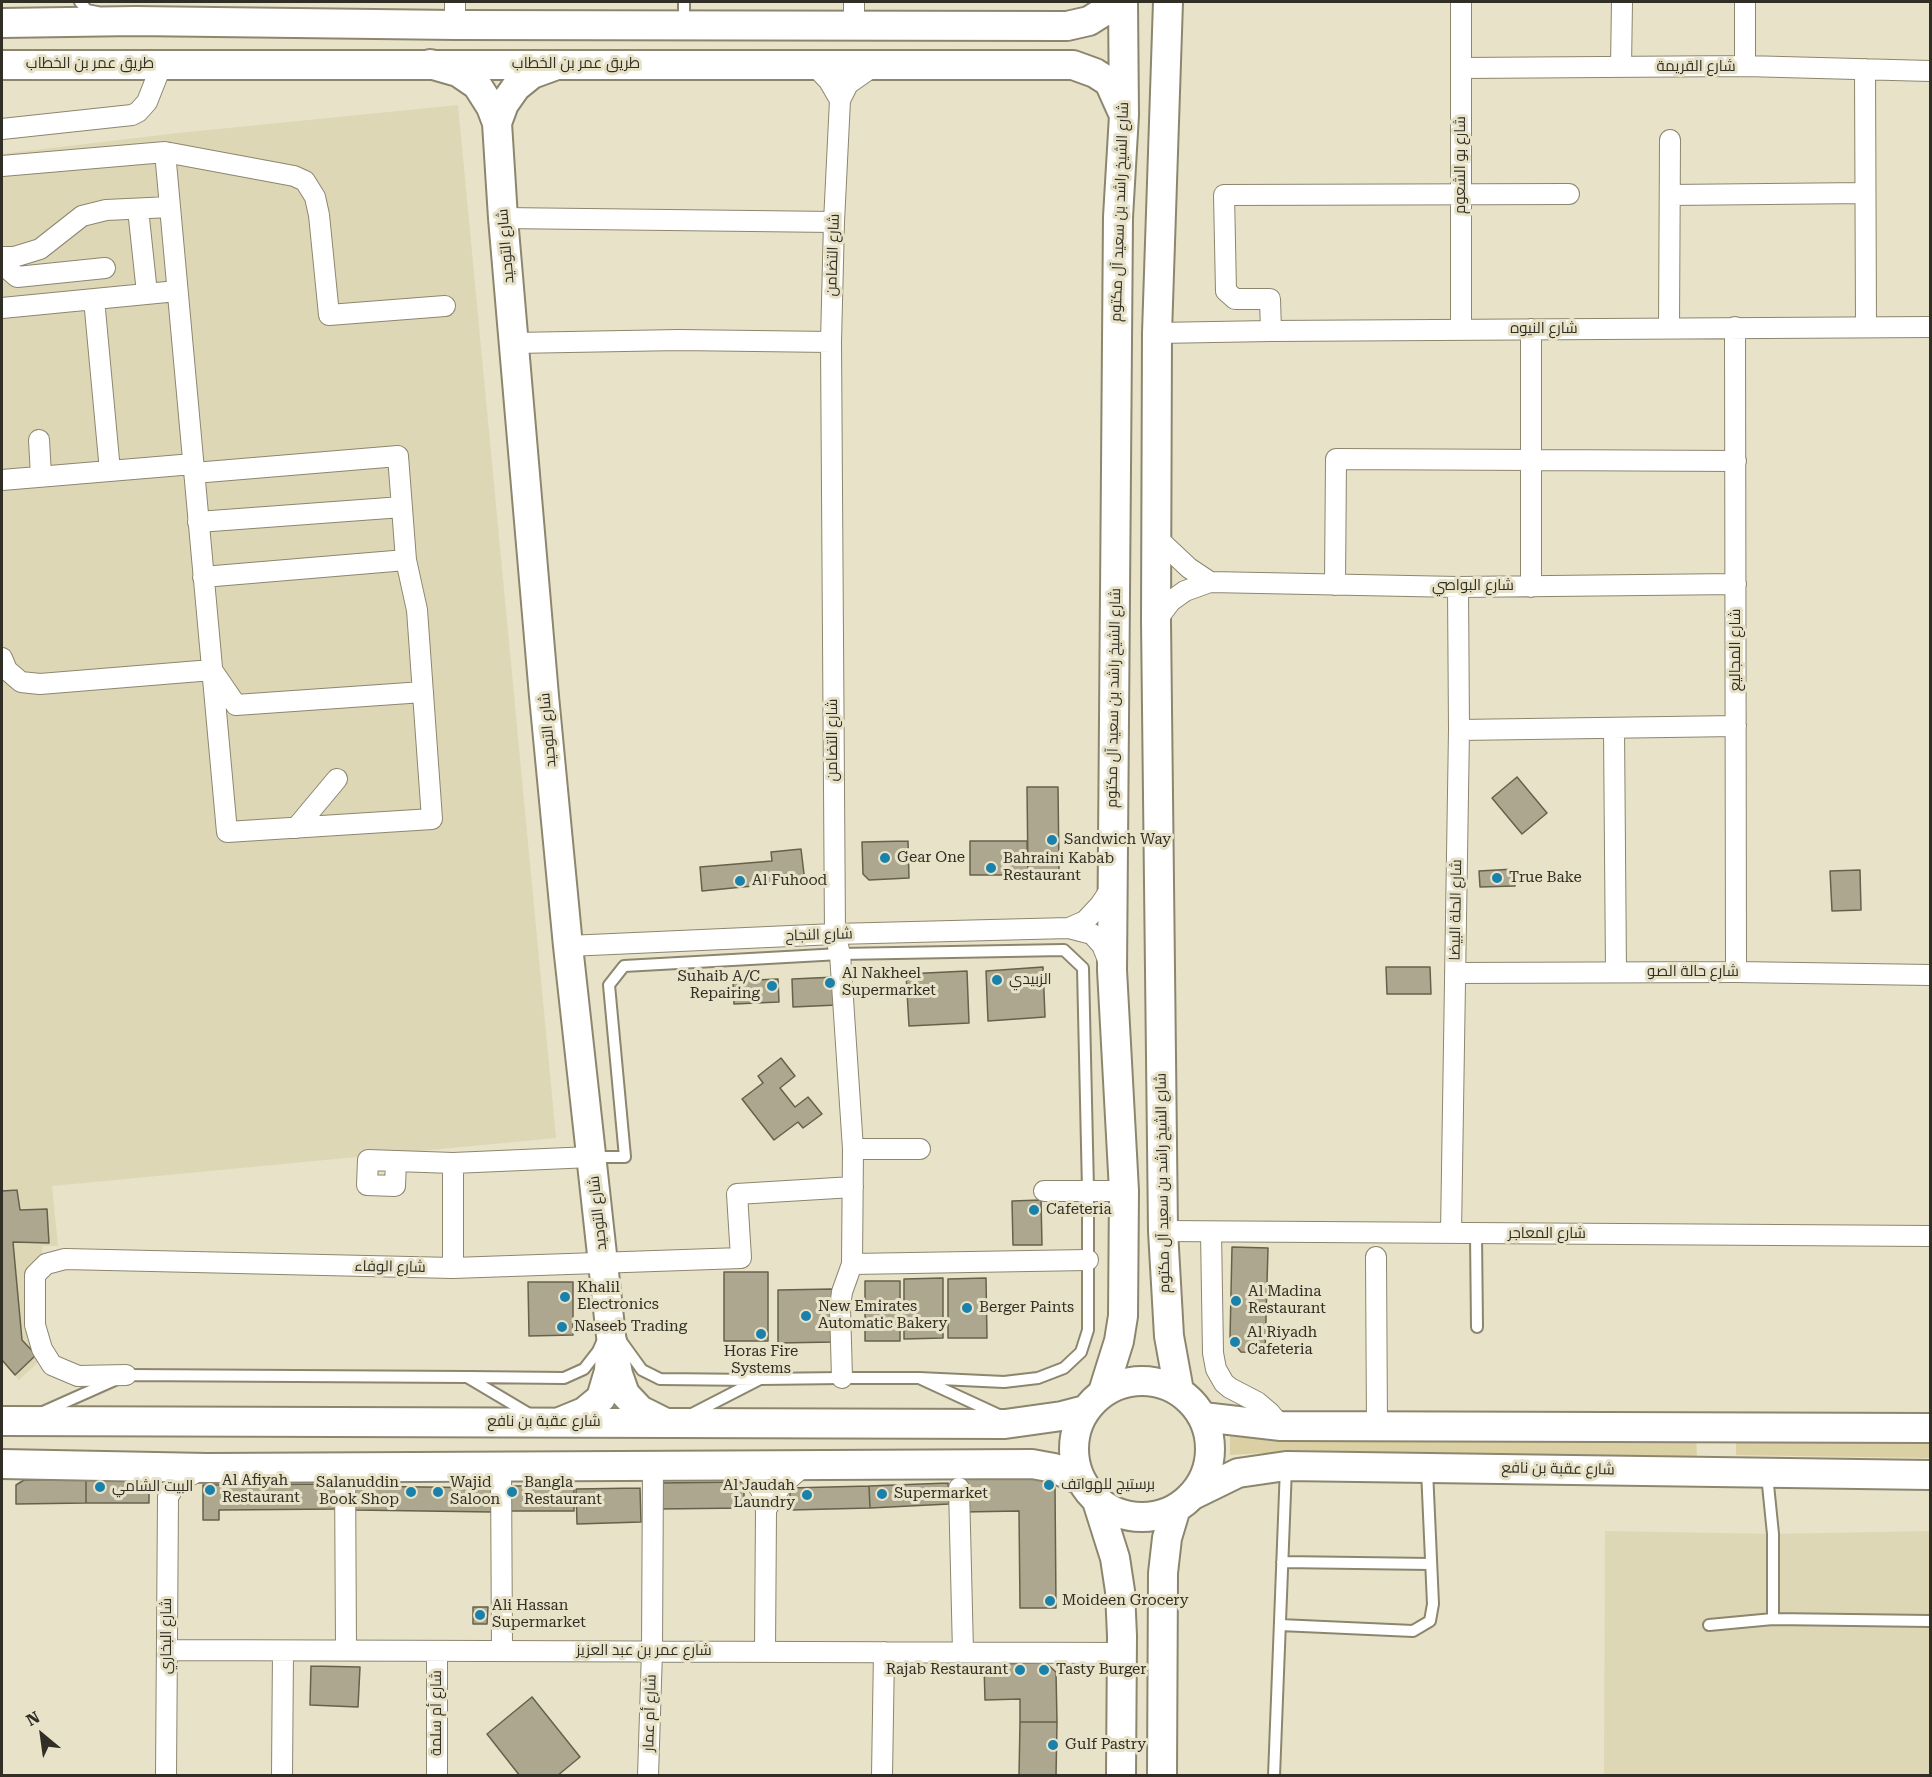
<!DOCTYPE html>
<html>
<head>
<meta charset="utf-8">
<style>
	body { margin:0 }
	#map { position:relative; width:1932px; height:1777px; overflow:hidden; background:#e7e2c8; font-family:"Roboto Serif",serif }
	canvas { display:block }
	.frame { position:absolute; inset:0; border:3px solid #312f25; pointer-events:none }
	.north { position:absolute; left:12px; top:1705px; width:60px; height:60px; -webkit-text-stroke:4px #e7e2c8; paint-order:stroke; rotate:331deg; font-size:16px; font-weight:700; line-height:24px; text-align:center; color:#312f25 }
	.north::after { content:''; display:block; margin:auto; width:21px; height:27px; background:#312f25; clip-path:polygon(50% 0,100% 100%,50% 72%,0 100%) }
</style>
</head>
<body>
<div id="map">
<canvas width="1932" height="1777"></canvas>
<div class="frame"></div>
<div class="north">N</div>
</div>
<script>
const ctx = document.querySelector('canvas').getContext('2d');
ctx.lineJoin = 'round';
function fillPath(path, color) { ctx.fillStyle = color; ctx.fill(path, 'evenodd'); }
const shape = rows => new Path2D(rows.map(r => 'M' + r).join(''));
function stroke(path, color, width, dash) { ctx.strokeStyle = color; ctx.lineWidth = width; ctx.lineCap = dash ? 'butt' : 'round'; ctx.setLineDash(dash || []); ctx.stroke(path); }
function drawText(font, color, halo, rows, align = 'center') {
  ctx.font = font + ' "Roboto Serif",Cairo,serif'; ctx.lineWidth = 6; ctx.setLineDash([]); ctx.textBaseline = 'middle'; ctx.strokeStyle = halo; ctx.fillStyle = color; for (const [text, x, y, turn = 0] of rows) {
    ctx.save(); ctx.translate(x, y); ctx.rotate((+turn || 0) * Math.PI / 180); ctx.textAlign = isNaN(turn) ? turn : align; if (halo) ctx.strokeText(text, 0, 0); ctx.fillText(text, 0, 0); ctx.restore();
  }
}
const built = shape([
	[458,105,556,1138,52,1186,58,1246,42,1246,47,1354,19,1380,2,1361,2,154,178,133],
	[1605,1531,1773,1534,1930,1531,1930,1775,1604,1776]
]);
const green = shape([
	[1230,1430,1696,1437,1697,1457,1262,1453,1230,1455],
	[1736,1440,1930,1440,1930,1458,1736,1455]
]);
const building = shape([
	[1517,777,1547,813,1522,834,1492,798,1517,777],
	[1027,787,1058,787,1059,870,1055,875,1028,875,1027,787],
	[908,841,909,878,869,880,863,874,862,842,908,841],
	[970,841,1027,841,1028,875,970,875,970,841],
	[801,849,804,874,794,882,702,891,700,867,772,861,771,852,801,849],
	[1515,869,1515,886,1480,887,1479,871,1515,869],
	[1860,870,1861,910,1832,911,1830,871,1860,870],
	[1043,967,1045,1017,988,1021,986,971,1043,967],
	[1386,967,1430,967,1431,994,1387,994,1386,967],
	[967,971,969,1023,909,1026,906,974,967,971],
	[836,977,837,1005,793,1007,792,979,836,977],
	[778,979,779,1002,734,1004,733,981,778,979],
	[781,1058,795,1076,780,1088,795,1107,808,1097,822,1114,803,1128,798,1122,774,1140,742,1099,763,1083,758,1076,781,1058],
	[17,1190,20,1210,47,1209,49,1243,13,1242,22,1340,36,1355,15,1375,2,1360,2,1191,17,1190],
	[1041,1200,1042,1245,1013,1245,1012,1201,1041,1200],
	[1232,1247,1268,1248,1265,1353,1241,1352,1230,1339,1232,1247],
	[724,1272,768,1272,768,1341,724,1341,724,1272],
	[943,1278,943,1338,904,1339,904,1279,943,1278],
	[986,1278,987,1338,948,1338,948,1279,986,1278],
	[865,1281,900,1281,900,1341,865,1341,865,1281],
	[528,1282,573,1282,573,1335,529,1336,528,1282],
	[833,1289,834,1342,778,1343,778,1290,833,1289],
	[1047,1478,1055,1486,1056,1608,1020,1608,1019,1511,963,1512,963,1479,1047,1478],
	[86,1479,86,1503,16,1504,16,1485,24,1480,86,1479],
	[86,1479,149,1479,149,1503,86,1503,86,1479],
	[744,1482,744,1508,659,1509,658,1483,744,1482],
	[948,1483,949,1504,870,1508,869,1486,948,1483],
	[337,1484,337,1509,219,1510,219,1520,203,1520,203,1485,337,1484],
	[355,1486,492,1488,492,1512,355,1510,355,1486],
	[507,1486,574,1486,574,1511,507,1511,507,1486],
	[869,1486,870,1508,790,1510,790,1488,869,1486],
	[640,1488,641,1522,577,1524,576,1489,640,1488],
	[473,1607,488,1607,487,1624,473,1624,473,1607],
	[1045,1662,1056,1672,1057,1722,1020,1722,1020,1699,985,1700,984,1665,1045,1662],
	[311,1666,360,1667,358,1707,310,1705,311,1666],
	[532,1697,580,1757,557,1776,520,1776,487,1734,532,1697],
	[1020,1722,1057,1722,1056,1776,1019,1776,1020,1722]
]);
const lane = shape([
	[80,2,87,10,97,12],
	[684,25,684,2],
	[591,1157,625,1157,609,985,624,966,840,954,1064,950,1083,968,1088,1190,1088,1330,1081,1352,1064,1368,1038,1378,1004,1382,919,1378],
	[1476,1234,1477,1327],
	[621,1341,642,1370,660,1379,756,1380],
	[469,1377,564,1378,584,1369,598,1351,602,1342],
	[43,1412,126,1375,467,1377,531,1415],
	[690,1415,760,1379,842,1378,919,1378,999,1415],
	[1767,1475,1773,1534,1773,1619],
	[1282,1562,1431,1564],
	[1280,1625,1413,1631,1430,1621,1433,1604,1427,1470],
	[1709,1625,1773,1619,1930,1621],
	[1274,1776,1286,1467]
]);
const street = shape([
	[455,2,455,25],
	[854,2,854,26],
	[1461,2,1461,329],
	[1745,2,1745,66],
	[814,65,829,81,840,100],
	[1621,67,1622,2],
	[1462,68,1745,66,1930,71],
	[1865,69,1866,327],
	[2,129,132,115,138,112,147,102,162,64],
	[165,152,227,832,432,819,417,610,406,560,398,456,194,473],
	[2,166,165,152,294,176,305,181,315,197,319,215,329,315,445,306],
	[1670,195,1865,193],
	[138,209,147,293],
	[503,218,834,222],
	[2,257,14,257,40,249,82,216,106,210,170,207],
	[2,264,17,277,105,268],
	[94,299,110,471],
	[2,308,177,291],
	[1735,327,1736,972],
	[1669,328,1670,140],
	[1531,329,1531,587],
	[1271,331,1270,299,1235,299,1226,291,1224,195,1569,194],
	[1157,333,1271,331,1930,327],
	[514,343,679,340,831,342],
	[39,440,41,476],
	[2,480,193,464],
	[198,522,402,507],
	[1156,537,1189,568,1210,582],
	[203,577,406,560],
	[1335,585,1336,459,1736,461],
	[1156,621,1171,601,1185,591,1210,582,1458,587,1736,584],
	[2,658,7,670,21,682,40,684,212,670,236,705,423,692],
	[1614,729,1616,972],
	[1459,730,1736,726],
	[296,828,337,779],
	[1069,928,1085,921,1100,905,1112,887],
	[568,946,835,934,1069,928,1092,934,1102,945,1110,965],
	[1455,973,1736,972,1930,975],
	[853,1149,920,1149],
	[396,1161,395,1186,367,1185,368,1160,453,1163,591,1157],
	[1044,1191,1124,1191],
	[1163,1231,1930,1236],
	[1211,1232,1213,1353,1216,1369,1224,1383,1230,1388,1257,1402,1270,1413,1281,1426],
	[1451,1233,1459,730,1458,587],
	[1376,1257,1377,1425],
	[852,1264,1088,1260],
	[453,1268,453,1163],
	[126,1375,78,1376,52,1365,42,1349,35,1325,35,1275,46,1264,65,1259,453,1268,741,1258,737,1194,853,1187],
	[842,1378,840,1307,842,1292,852,1264,853,1149,840,954,835,934,831,342,834,222,840,100,848,84,875,65],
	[732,1465,749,1474,761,1490,766,1510,765,1651],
	[501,1466,502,1651],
	[345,1467,346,1650],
	[959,1488,963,1652],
	[766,1510,774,1495,785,1482,798,1471,809,1466],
	[167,1650,1122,1653],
	[166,1776,168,1497,174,1487,184,1479,202,1469],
	[282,1776,283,1651],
	[437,1776,437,1651],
	[648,1776,652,1651,653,1466],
	[882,1776,884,1652]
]);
const secondary = shape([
	[1168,2,1157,333,1156,621,1163,1231,1169,1336,1179,1391],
	[2,23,135,21,455,25,1067,26,1089,21,1108,9,1112,2],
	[430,64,458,72,477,85,491,107,497,123,503,218,544,696,568,946,611,1336,618,1374,625,1394,640,1410,664,1422],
	[2,65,1073,65,1095,73,1109,82,1122,111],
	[497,123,504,104,516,87,532,74,554,66],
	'1074 1449a68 68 0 1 1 136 0a68 68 0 1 1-136 0Z',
	[1103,1392,1119,1341,1123,1316,1124,1191,1112,970,1118,217,1124,115,1123,2],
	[1203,1417,1281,1426,1930,1428],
	[2,1421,1005,1424,1062,1416,1085,1410],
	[562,1421,584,1412,601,1398,609,1371,610,1353],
	[2,1464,207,1468,1032,1464,1054,1468,1080,1480],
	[1191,1496,1238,1473,1286,1466,1930,1475],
	[1097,1501,1115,1558,1120,1591,1122,1636,1121,1776],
	[1162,1776,1163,1573,1167,1538,1176,1508]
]);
const markers = [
	[1052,840,6,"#1a81ab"],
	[885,858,6,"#1a81ab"],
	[991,868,6,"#1a81ab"],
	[1497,878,6,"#1a81ab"],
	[740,881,6,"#1a81ab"],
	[997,980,6,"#1a81ab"],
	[830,983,6,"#1a81ab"],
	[772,986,6,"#1a81ab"],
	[1034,1210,6,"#1a81ab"],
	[565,1297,6,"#1a81ab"],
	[1236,1301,6,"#1a81ab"],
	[967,1308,6,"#1a81ab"],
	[806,1316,6,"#1a81ab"],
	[562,1327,6,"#1a81ab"],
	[761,1334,6,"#1a81ab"],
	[1235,1342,6,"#1a81ab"],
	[1049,1485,6,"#1a81ab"],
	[100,1487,6,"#1a81ab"],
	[210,1490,6,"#1a81ab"],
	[411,1492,6,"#1a81ab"],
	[438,1492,6,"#1a81ab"],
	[512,1492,6,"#1a81ab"],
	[882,1494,6,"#1a81ab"],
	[807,1495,6,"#1a81ab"],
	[1050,1601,6,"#1a81ab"],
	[480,1615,6,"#1a81ab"],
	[1020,1670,6,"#1a81ab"],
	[1044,1670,6,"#1a81ab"],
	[1053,1745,6,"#1a81ab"]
];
const streetNames = [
	["طريق عمر بن الخطاب",90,64],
	["طريق عمر بن الخطاب",576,64],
	["شارع القريمة",1696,67],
	["شارع بو الشعوم",1461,165,-90],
	["شارع الشيخ راشد بن سعيد آل مكتوم",1120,212,-88],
	["شارع التوحيد",506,246,-95],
	["شارع التضامن",833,255,-88],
	["شارع النيوه",1544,329],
	["شارع البواصي",1473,586],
	["شارع المجاليع",1736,650,-90],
	["شارع الشيخ راشد بن سعيد آل مكتوم",1114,698,-89],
	["شارع التوحيد",548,730,-95],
	["شارع التضامن",833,740,-90],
	["شارع الحلة البيضا",1456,910,-89],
	["شارع النجاح",819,935,-2],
	["شارع حالة الصو",1693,972],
	["شارع الشيخ راشد بن سعيد آل مكتوم",1163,1183,-91],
	["شارع التوحيد",598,1213,-96],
	["شارع المعاجر",1547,1234],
	["شارع الوفاء",390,1267,1],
	["شارع عقبة بن نافع",544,1422],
	["شارع عقبة بن نافع",1558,1469,1],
	["شارع البخاري",167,1636,-90],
	["شارع عمر بن عبد العزيز",644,1651],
	["شارع أم سلمة",437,1713,-90],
	["شارع أم عمار",650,1713,-88]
];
const poiNames = [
	["Sandwich Way",1064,840],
	["Gear One",897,858],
	["Bahraini Kabab",1003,859],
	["Restaurant",1003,876],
	["True Bake",1509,878],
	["Al Fuhood",752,881],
	["Al Nakheel",842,974],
	["Supermarket",842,991],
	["Suhaib A/C",760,977,"right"],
	["Repairing",760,994,"right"],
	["الزبيدي",1009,980],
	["Cafeteria",1046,1210],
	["Khalil",577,1288],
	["Electronics",577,1305],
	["Al Madina",1248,1292],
	["Restaurant",1248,1309],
	["New Emirates",818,1307],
	["Automatic Bakery",818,1324],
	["Berger Paints",979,1308],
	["Naseeb Trading",574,1327],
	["Al Riyadh",1247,1333],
	["Cafeteria",1247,1350],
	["Horas Fire",761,1352,"center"],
	["Systems",761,1369,"center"],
	["Al Afiyah",222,1481],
	["Restaurant",222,1498],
	["Salanuddin",399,1483,"right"],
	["Book Shop",399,1500,"right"],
	["Wajid",450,1483],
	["Saloon",450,1500],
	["Bangla",524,1483],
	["Restaurant",524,1500],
	["برستيج للهواتف",1061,1485],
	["Al Jaudah",795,1486,"right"],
	["Laundry",795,1503,"right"],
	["البيت الشامي",112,1487],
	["Supermarket",894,1494],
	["Moideen Grocery",1062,1601],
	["Ali Hassan",492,1606],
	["Supermarket",492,1623],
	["Rajab Restaurant",1008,1670,"right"],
	["Tasty Burger",1056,1670],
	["Gulf Pastry",1065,1745]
];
fillPath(built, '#ddd7b6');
fillPath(green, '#dad0a3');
fillPath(building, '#aca78e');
stroke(building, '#66614b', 1.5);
stroke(lane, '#8c866f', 14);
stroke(street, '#8c866f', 22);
stroke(secondary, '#8c866f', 32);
stroke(lane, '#fff', 10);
stroke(street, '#fff', 20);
stroke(secondary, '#fff', 28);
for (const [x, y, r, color] of markers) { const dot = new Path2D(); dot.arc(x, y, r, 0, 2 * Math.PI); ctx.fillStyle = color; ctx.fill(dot); stroke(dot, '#e7e2c8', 2); }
drawText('15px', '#312f25', '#e7e2c8', streetNames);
drawText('15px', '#312f25', '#e7e2c8', poiNames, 'left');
</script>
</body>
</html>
